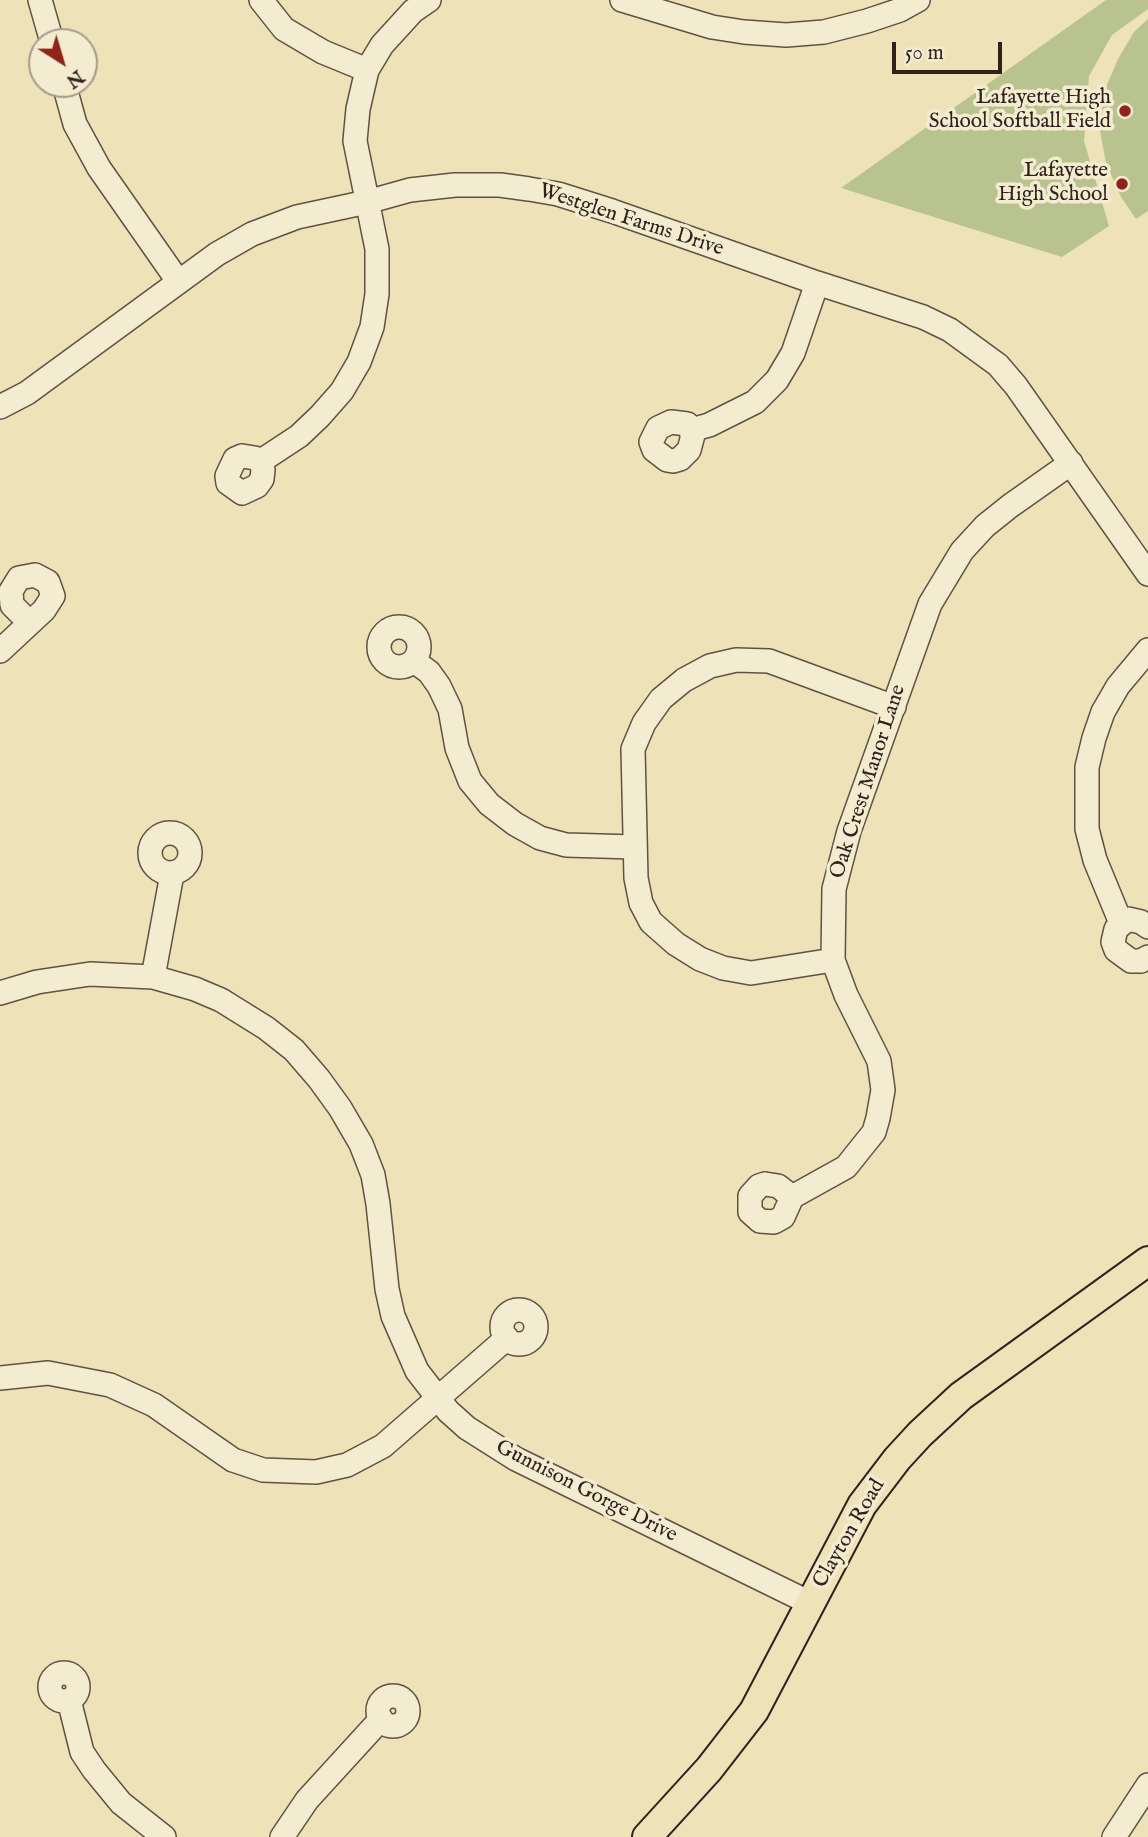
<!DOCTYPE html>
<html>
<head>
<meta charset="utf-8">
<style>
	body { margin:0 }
	#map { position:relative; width:1148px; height:1837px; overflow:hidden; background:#eee2b8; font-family:"IM FELL English",serif }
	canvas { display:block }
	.north { position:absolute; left:28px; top:28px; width:70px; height:70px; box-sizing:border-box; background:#f4ecd1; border:2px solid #a69b88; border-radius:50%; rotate:143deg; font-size:19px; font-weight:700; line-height:28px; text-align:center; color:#30221b }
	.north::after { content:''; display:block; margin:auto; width:24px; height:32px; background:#8f2418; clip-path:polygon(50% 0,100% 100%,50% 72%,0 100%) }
	.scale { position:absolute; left:892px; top:42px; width:110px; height:32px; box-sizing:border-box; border:4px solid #30221b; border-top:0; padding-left:9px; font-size:21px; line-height:24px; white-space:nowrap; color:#30221b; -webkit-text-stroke:5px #f4ecd1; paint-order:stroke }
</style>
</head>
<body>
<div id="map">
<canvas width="1148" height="1837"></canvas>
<div class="north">N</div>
<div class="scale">50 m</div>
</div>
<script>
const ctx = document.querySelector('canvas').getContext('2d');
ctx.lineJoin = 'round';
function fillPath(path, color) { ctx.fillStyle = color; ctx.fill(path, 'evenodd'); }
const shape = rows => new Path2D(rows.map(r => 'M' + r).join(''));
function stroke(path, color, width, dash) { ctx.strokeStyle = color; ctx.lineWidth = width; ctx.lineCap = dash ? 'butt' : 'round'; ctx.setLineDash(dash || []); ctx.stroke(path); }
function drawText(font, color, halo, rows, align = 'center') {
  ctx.font = font + ' "IM FELL English",serif'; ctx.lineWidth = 7; ctx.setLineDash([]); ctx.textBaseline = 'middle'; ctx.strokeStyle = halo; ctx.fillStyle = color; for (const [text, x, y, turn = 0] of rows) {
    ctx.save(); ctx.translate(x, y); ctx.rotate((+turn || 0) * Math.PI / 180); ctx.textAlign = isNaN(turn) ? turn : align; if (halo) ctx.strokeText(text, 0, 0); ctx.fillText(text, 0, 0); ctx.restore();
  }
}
const green = shape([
	[1106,0,1148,0,1148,9,1112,35,1089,76,1084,141,1109,226,1062,257,841,188],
	[1148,19,1148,211,1136,219,1121,197,1106,163,1100,131,1104,92,1118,59,1134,32]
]);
const minor = shape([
	[40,0,52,42],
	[261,0,284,29,323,52,367,70],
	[622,0,712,27,744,32,786,35,824,32,867,21,900,10,918,0],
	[64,84,75,124,99,168,178,281],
	[0,407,27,393,217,254,252,234,297,217,367,202,410,190,455,185,500,185,529,189,558,194,612,211,817,283,923,317,950,330,998,365,1016,386,1148,574],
	[671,422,687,424,693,435,689,450,680,459,673,461,667,460,654,450,651,442,658,428,671,422],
	[691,430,709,425,755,402,777,380,793,353,817,283],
	[242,456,255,458,261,461,263,470,262,479,257,486,242,493,228,483,227,476,235,459,242,456],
	[261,461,299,436,320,416,342,391,359,362,372,327,377,294,377,249,355,141,358,109,367,70,382,45,413,11,429,0],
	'379 647a20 20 0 1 1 40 0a20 20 0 1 1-40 0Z',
	[0,651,44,610,53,596,48,582,35,575,19,578,11,591,12,605,29,622],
	[414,661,429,672,439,686,450,709,457,748,470,781,489,804,515,824,540,838,566,845,634,847],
	'150 853a20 20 0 1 1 40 0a20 20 0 1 1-40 0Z',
	[1121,923,1095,860,1087,829,1087,767,1094,738,1103,712,1118,686,1148,650],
	[1148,927,1141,922,1128,919,1116,929,1113,942,1116,950,1131,961,1141,961,1148,957],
	[833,960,751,973,723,968,700,959,676,944,651,922,641,903,636,878,633,749,644,723,661,699,684,680,710,666,736,660,769,661,894,707],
	[153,977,172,874],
	[0,993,37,982,90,974,153,977,195,989,221,1000,266,1028,294,1050,319,1079,340,1108,361,1144,373,1175,378,1204,387,1289,393,1316,417,1371,448,1411,467,1428,516,1459,810,1603],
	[765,1184,778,1186,792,1197,783,1217,774,1222,760,1221,750,1212,750,1196,759,1186,765,1184],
	[792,1197,846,1167,874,1132,878,1118,883,1090,879,1061,846,995,833,960,834,889,849,831,930,604,962,551,985,526,1010,506,1071,463],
	'502 1327a17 17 0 1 1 34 0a17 17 0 1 1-34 0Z',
	[0,1378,48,1373,110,1385,154,1405,233,1460,263,1470,316,1472,347,1465,383,1446,507,1338],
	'50 1687a14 14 0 1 1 28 0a14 14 0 1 1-28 0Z',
	'378 1711a15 15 0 1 1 30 0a15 15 0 1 1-30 0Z',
	[69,1700,82,1752,94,1770,121,1803,164,1837],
	[282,1837,307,1800,381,1719],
	[1114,1837,1148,1785]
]);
const major = shape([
	[647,1837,709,1769,754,1711,862,1505,897,1459,920,1434,961,1396,1148,1261]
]);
const markers = [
	[1125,111,7,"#8f2418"],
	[1122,184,7,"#8f2418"]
];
const poiNames = [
	["Lafayette High",1111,99],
	["School Softball Field",1111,123],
	["Lafayette",1108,172],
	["High School",1108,196]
];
const streetNames = [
	["Westglen Farms Drive",631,221,18],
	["Oak Crest Manor Lane",869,782,-72],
	["Gunnison Gorge Drive",586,1492,27],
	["Clayton Road",850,1534,-60]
];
fillPath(green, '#b9c38f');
stroke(minor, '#605242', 26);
stroke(major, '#30221b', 32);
stroke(minor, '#f4ecd1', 23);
stroke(major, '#eee2b8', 28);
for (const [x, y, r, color] of markers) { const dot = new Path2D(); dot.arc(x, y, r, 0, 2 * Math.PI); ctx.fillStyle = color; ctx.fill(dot); stroke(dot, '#f4ecd1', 2.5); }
drawText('21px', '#30221b', '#f4ecd1', poiNames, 'right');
drawText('21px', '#30221b', '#f4ecd1', streetNames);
</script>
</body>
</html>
